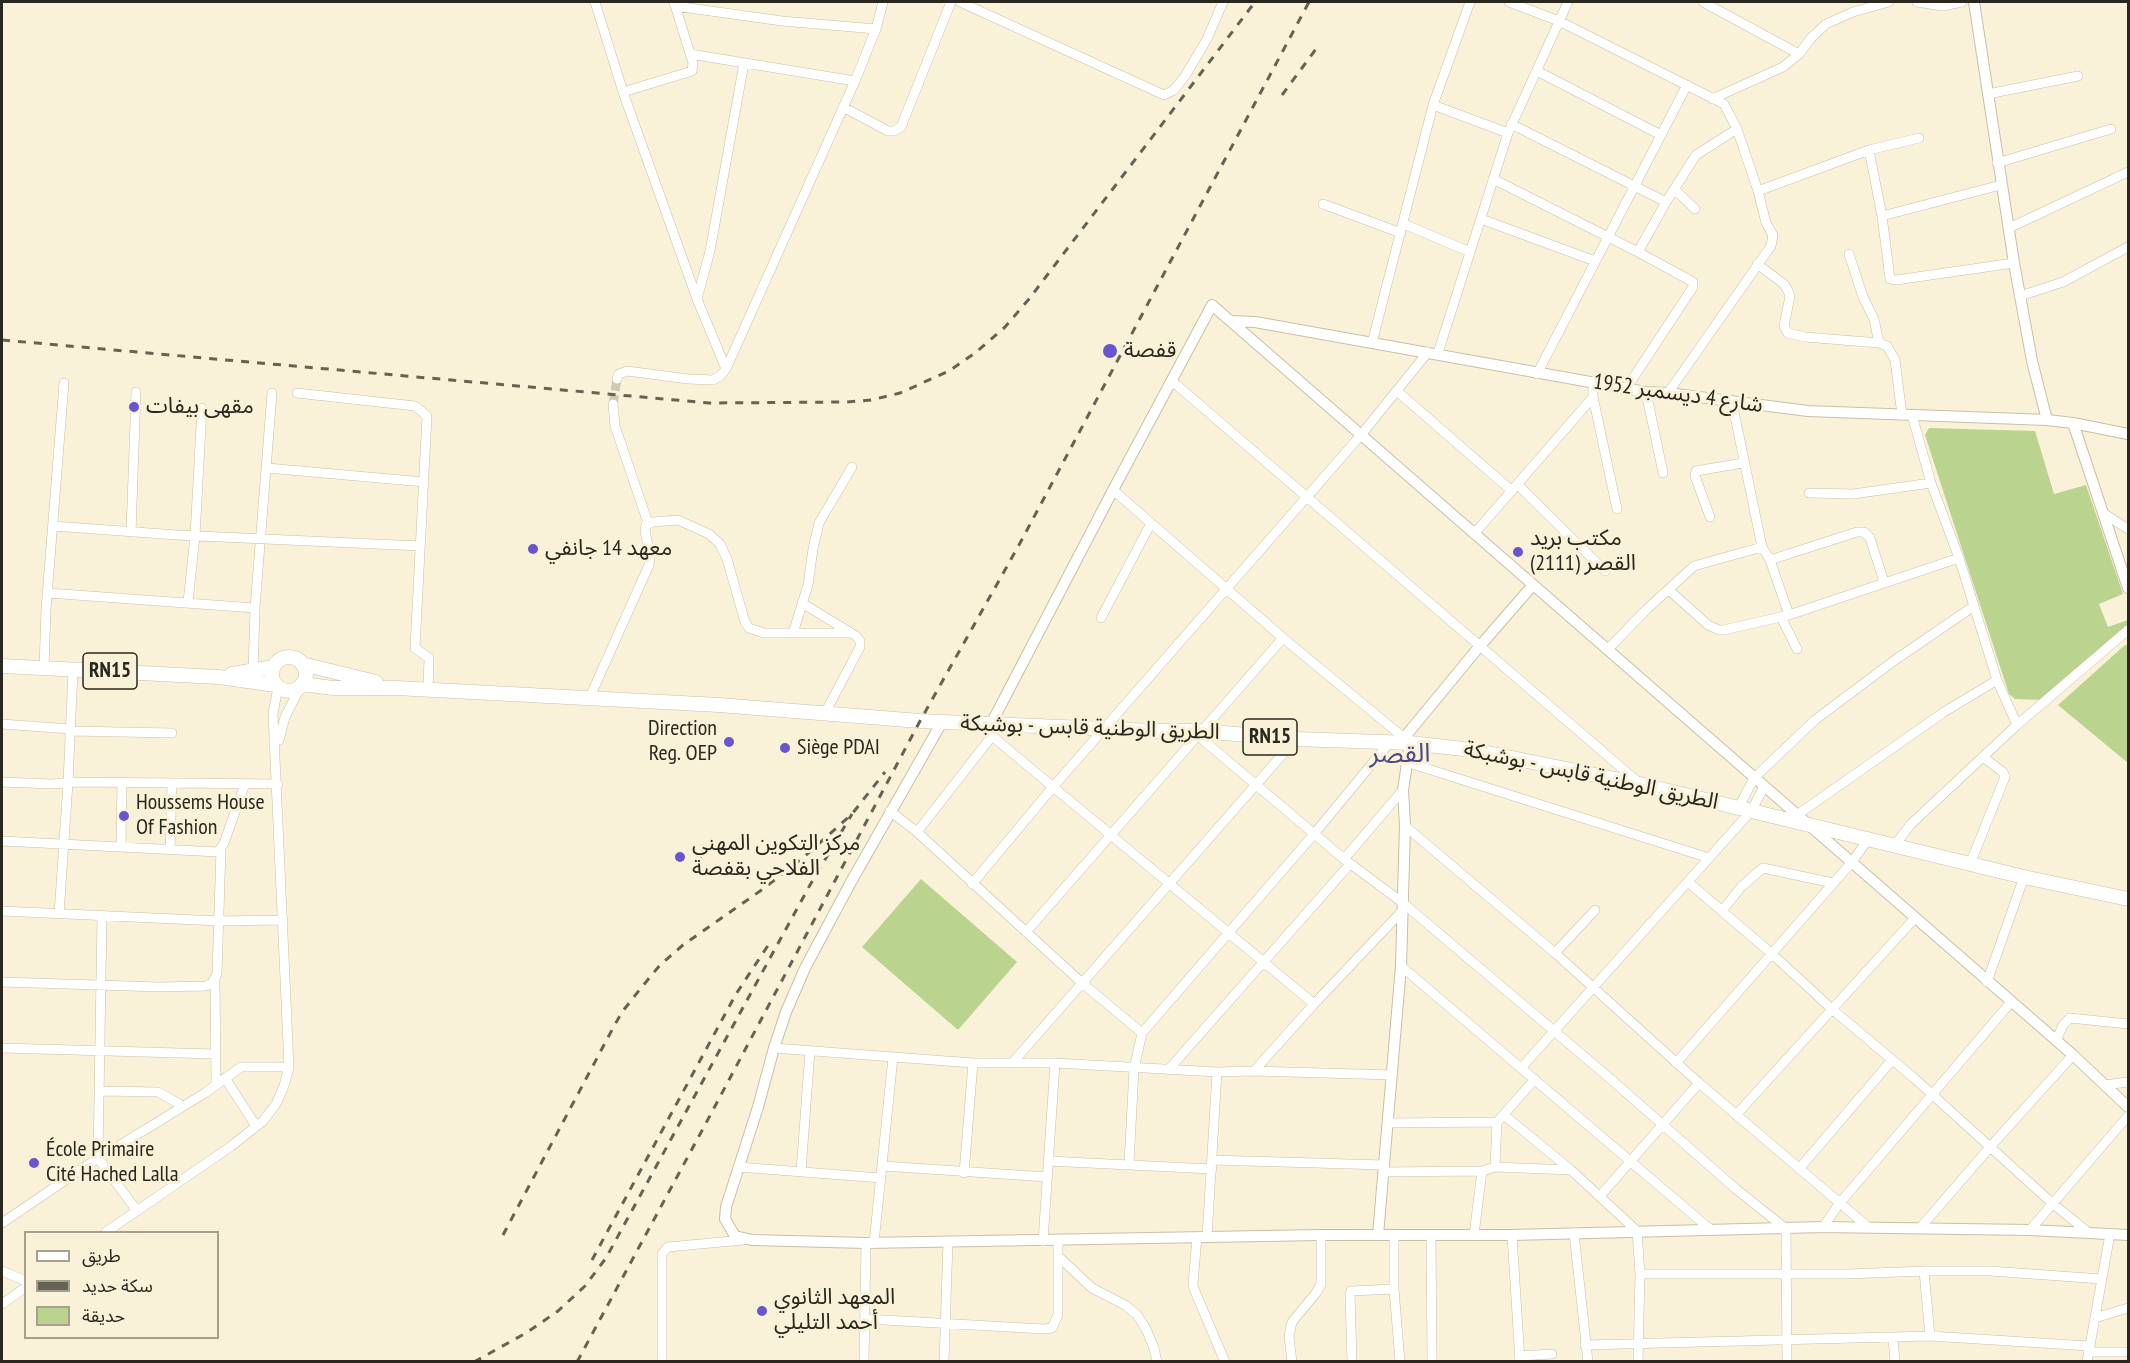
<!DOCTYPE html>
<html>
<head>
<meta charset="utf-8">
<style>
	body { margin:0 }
	#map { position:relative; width:2130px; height:1363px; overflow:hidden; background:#f9f2d9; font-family:"PT Sans Narrow","Noto Sans Arabic",sans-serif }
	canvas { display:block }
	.frame { position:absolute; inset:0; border:3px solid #2a281e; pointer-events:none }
	.legend { position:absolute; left:24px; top:1231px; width:195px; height:108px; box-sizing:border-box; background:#f9f2d9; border:2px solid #a6a18e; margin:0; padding:8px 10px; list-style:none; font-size:18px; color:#2a281e }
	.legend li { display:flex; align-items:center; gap:12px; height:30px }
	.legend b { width:30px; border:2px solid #a6a18e }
</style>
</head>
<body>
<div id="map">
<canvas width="2130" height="1363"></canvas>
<div class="frame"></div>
<ul class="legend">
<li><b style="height:8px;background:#fff"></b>طريق</li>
<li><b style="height:8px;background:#666254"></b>سكة حديد</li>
<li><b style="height:16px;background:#bad38f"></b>حديقة</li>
</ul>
</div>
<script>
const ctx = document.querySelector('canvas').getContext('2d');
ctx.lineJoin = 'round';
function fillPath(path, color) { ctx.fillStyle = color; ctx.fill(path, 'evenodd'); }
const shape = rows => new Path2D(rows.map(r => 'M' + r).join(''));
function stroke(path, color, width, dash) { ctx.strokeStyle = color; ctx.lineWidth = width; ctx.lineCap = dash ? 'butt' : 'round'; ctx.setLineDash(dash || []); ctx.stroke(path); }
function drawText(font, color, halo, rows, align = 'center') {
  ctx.font = font + ' "PT Sans Narrow","Noto Sans Arabic",sans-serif'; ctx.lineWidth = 6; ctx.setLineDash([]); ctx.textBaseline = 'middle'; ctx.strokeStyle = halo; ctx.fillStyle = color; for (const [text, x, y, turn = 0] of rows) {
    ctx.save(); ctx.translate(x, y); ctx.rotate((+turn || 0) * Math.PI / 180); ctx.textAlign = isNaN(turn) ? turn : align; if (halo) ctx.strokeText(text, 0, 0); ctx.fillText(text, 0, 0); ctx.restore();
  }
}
const green = shape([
	[1929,428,2035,431,2054,494,2086,485,2123,594,2099,604,2108,627,2128,620,2128,625,2045,700,2015,699,2009,694,1925,435],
	[2125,645,2128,646,2128,763,2058,705],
	[921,879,1017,962,958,1030,862,947]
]);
const minorTunnel = shape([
	[613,404,617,379]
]);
const minor = shape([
	[595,2,623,92,697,299,726,369],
	[960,2,1164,95,1174,90,1185,76,1207,39,1223,2],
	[1509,2,1559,21,1724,104,1737,129,1758,191],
	[1703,2,1799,54],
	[1917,2,1942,6,1962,2],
	[675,6,782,21,876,29],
	[690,54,855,81],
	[1537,71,1661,135],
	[623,92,692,71,693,63,674,2],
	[1988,94,2078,76],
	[1712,99,1783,67,1799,54,1811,38,1826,24,1853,12,1889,2],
	[1433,105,1508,133],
	[843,107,888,131,894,131,901,127,951,2],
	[1511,124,1666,202],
	[1869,150,1882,216,1890,279,1896,280,2014,263],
	[1997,163,2111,129],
	[1493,179,1638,252,1693,282,1693,287,1626,389],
	[1674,189,1695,209],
	[1323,204,1401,233],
	[1882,216,2001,185],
	[1481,219,1595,261],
	[1404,224,1470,252],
	[2009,228,2128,172],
	[1638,252,1666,202,1696,155,1737,129],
	[1849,254,1863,297,1874,319,1879,343],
	[1757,264,1784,284,1788,291,1790,296,1784,326,1788,333,1805,337,1879,343,1887,346,1895,360,1902,415],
	[2020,296,2063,282,2128,247],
	[697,299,710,251,744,63],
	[1372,343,1433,105,1470,2],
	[1438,353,1508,133,1568,2],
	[1537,374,1687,85],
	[617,379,619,374,627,371,688,379,713,380,720,376,726,369,855,81,876,29,883,2],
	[1172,381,1638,782],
	[1593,384,1593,397,1617,509],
	[1398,392,1512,491],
	[1646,392,1663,473],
	[297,393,415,406,427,416,415,648,429,658,428,690],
	[1668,393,1771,246,1773,235,1766,223,1758,191,1869,150,1919,138],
	[1732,402,1762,547],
	[613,404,615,426,648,523],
	[1912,415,1931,483,1959,558,1997,680,2017,725],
	[267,468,424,482],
	[1518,485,1605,571],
	[1113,490,1283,638,1403,737],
	[1809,493,1853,494,1931,483],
	[2103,513,2128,529],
	[1710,517,1695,476,1696,471,1743,463],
	[53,526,177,535,420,546],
	[131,532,136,392],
	[1474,534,1593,397],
	[1770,560,1857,532,1864,532,1870,538,1884,582],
	[1669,590,1708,625,1719,630,1724,630,1789,615,1959,558],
	[48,593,255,608],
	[188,602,195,536,202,408],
	[802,603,856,636,860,641,860,647,825,713],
	[1781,617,1797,649],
	[1101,618,1151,523],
	[793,633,808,585,813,549,819,523,852,467],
	[1608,649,1647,609,1694,566,1762,547,1770,560,1789,615],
	[44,668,46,609,64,383],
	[253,670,255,608,272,393],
	[589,699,649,565,650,556,645,531,646,525,653,522,678,520,709,534,720,544,727,559,745,622,749,628,764,633,851,633],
	[2,724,70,729],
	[70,731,172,733],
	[1197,735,1344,859,1403,903,1606,1075,1736,1189,1786,1229,1787,1362],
	[992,736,1314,1004],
	[279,740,285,717,301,686],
	[1406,762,1709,858],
	[2,782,52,784,74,782,278,784],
	[1739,807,1754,778,1815,720,1895,660,1974,606],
	[890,811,917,832,1081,982,1142,1033],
	[1797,815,1944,712,1997,680],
	[1405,826,1555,953,1699,1083,1868,1227],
	[917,832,992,736,992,731],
	[2,841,218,852,224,843,245,784],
	[1894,846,1911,824,2017,725,2128,630],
	[121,847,122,783],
	[170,850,172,784],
	[1344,859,1403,790],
	[1970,864,2005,777,2003,772,1983,757],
	[1688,882,1771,953,1833,1010,1914,1078,2052,1203,2089,1233],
	[972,884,1053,787,1361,435,1428,352],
	[2,911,219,921,283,920],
	[1722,911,1741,887,1763,868,1833,883],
	[59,914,68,783,73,670],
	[102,916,98,1158,137,1211],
	[1026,932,1283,638],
	[1555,953,1595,910],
	[1401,966,1710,1229],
	[215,978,216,1085],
	[2,982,159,987,206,986,212,983,217,974,221,849],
	[1987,982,2024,877],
	[2056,1041,2063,1025,2070,1018,2128,1024],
	[2,1048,215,1054],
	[774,1048,973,1063,1055,1063,1217,1072,1254,1071,1392,1075],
	[1013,1062,1296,739],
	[1676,1063,1852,862,1869,838],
	[1522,1067,1752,810,1764,786],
	[1169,1069,1350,864],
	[1254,1071,1314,1004,1403,910],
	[225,1078,256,1126],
	[2105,1085,2128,1082],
	[99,1091,158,1092,183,1106],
	[1504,1115,1571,1170,1637,1231,1640,1274,1638,1362],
	[1736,1115,1915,918],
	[1388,1123,1497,1122],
	[1212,1160,1384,1165],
	[1048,1161,1212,1169],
	[1129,1164,1134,1069,1142,1033,1314,834,1390,742],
	[883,1166,1047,1177],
	[738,1167,881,1178],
	[1495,1167,1497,1122,1535,1079],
	[1799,1169,1892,1060],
	[801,1171,810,1051],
	[1384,1172,1482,1171,1495,1167,1571,1170],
	[964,1173,973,1063],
	[1600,1196,1699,1083],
	[2,1223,89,1164,205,1093,241,1067,289,1067],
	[1823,1227,1839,1204,2011,1002],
	[1920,1228,1991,1146,2073,1055],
	[2030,1230,2128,1116],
	[106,1232,230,1147,263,1121,276,1104,284,1086,289,1067,273,714,278,687],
	[1574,1233,1588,1362],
	[1394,1235,1394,1289,1400,1362],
	[1431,1235,1432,1362],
	[1474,1235,1482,1171],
	[1512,1235,1520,1362],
	[1197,1237,1193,1284,1194,1289,1225,1362],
	[1207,1237,1217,1072],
	[1043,1241,1055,1063],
	[874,1243,893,1057],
	[1060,1258,1092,1288,1125,1305,1137,1315,1146,1329,1154,1348,1157,1362],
	[2,1271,26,1281],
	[1924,1271,1930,1336],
	[1640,1274,1849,1274,1924,1271,1990,1271,2102,1279],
	[2,1304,26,1287],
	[2095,1318,2128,1308],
	[866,1319,1044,1329,1052,1328,1058,1315,1058,1241],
	[1893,1338,1895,1362],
	[1585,1345,1930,1336,2089,1346],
	[2088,1352,2128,1352],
	[1519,1356,1552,1354],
	[662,1362,662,1254,668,1247,743,1240],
	[864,1362,866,1243],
	[944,1362,948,1242],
	[1292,1362,1289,1336,1292,1322,1316,1293,1321,1284,1321,1235],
	[1352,1362,1350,1294,1351,1291,1394,1289],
	[2087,1362,2110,1234]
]);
const tertiary = shape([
	[1974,2,2014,263,2032,361,2047,420],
	[1231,321,1255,322,1646,392,1668,393,1808,411,2047,420,2073,423,2128,434],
	[2073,423,2128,588],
	[942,722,851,882,805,968,786,1012,774,1048,758,1107,726,1207,725,1219,735,1236,752,1240,866,1243,1321,1235,1512,1235,1823,1227,2030,1230,2128,1235],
	[991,724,1113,490,1212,305,2073,1055,2128,1107],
	[1399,744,1479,647,1533,585],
	[1378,1235,1401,966,1405,826,1403,790,1410,743]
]);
const primary = shape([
	'272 674a17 17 0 1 1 34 0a17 17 0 1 1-34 0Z',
	[302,664,376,682],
	[2,666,219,677,276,685],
	[232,674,274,667],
	[302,684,333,688,396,688,719,705,920,721,1154,731,1199,731,1296,739,1410,743,1473,750,1640,784,2024,877,2128,899]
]);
const rail = shape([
	[1282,95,1316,49],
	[2,340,709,403,847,402,871,400,900,393,949,371,975,353,1005,327,1029,299,1255,2],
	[503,1235,613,1028,622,1012,641,988,660,965,683,945,763,889,804,857,852,814,885,772],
	[592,1260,736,994,769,944],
	[474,1362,526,1333,558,1311,585,1286,606,1258,810,885,852,814],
	[577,1362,705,1125,920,721,1019,545,1309,2]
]);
const markers = [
	[1110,351,8,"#6855cf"],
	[134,407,6,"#6855cf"],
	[533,549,6,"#6855cf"],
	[1518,552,6,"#6855cf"],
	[729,742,6,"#6855cf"],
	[785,748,6,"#6855cf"],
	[124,816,6,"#6855cf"],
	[680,857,6,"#6855cf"],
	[34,1163,6,"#6855cf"],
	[762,1311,6,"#6855cf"]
];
const shields = [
	[110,671,54],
	[1270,737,54]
];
const shieldNames = [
	["RN15",110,671],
	["RN15",1270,737]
];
const poiNames = [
	["قفصة",1124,351],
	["مقهى بيفات",146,407],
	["مكتب بريد",1530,539],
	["القصر (2111)",1530,564],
	["معهد 14 جانفي",545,549],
	["Direction",717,729,"right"],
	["Reg. OEP",717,754,"right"],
	["Siège PDAI",797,748],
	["Houssems House",136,803],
	["Of Fashion",136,828],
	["مركز التكوين المهني",692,844],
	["الفلاحي بقفصة",692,869],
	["École Primaire",46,1150],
	["Cité Hached Lalla",46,1175],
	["المعهد الثانوي",774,1298],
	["أحمد التليلي",774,1323]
];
const streetNames = [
	["شارع 4 ديسمبر 1952",1678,394,8],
	["الطريق الوطنية قابس - بوشبكة",1090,728,2],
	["الطريق الوطنية قابس - بوشبكة",1591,776,12]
];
const quarterNames = [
	["القصر",1400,755]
];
fillPath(green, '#bad38f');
stroke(minorTunnel, '#d0cab4', 9, [9, 4.5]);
stroke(minor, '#c7c0a8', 10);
stroke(tertiary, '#c7c0a8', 12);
stroke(primary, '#c7c0a8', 15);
stroke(minor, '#fff', 9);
stroke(tertiary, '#fff', 10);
stroke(primary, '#fff', 14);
stroke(rail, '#666254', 3, [8, 8]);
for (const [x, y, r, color] of markers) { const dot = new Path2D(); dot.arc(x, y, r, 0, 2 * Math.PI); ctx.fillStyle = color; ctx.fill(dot); stroke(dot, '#f9f2d9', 2); }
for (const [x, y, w] of shields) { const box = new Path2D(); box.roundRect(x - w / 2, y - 18, w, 36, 4.5); ctx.fillStyle = '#f9f2d9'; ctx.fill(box); stroke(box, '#2a281e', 1.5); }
drawText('bold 21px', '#2a281e', null, shieldNames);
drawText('22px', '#2a281e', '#f9f2d9', poiNames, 'left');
drawText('22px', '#2a281e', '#f9f2d9', streetNames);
drawText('26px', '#4e4886', '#f9f2d9', quarterNames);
</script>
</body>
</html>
